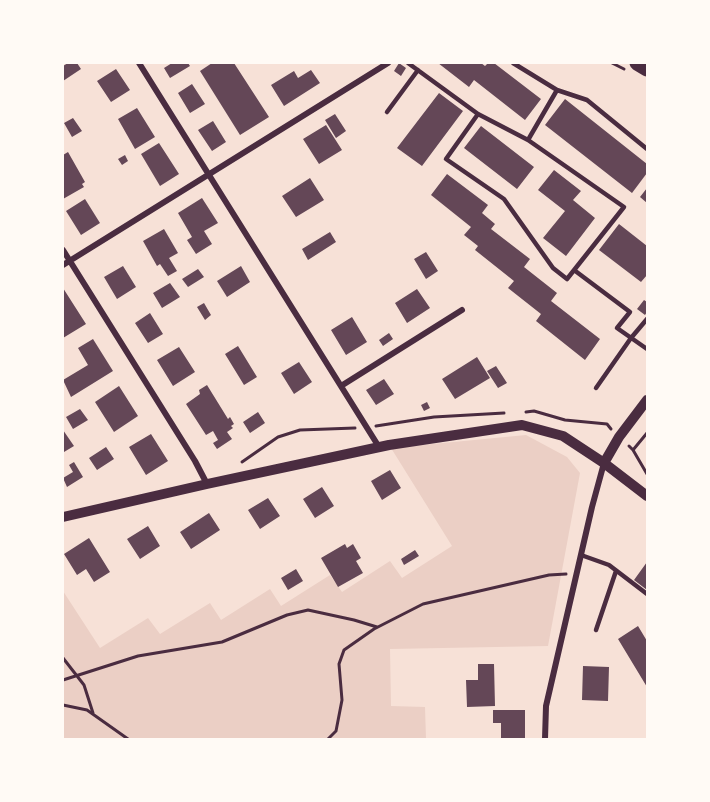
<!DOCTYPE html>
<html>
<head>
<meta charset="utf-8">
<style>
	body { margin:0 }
	#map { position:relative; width:710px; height:802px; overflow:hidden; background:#f7e1d7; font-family:"Asap Condensed",sans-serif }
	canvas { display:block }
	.frame { position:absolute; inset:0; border:64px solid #fffaf5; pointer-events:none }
</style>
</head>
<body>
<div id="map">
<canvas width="710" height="802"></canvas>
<div class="frame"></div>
</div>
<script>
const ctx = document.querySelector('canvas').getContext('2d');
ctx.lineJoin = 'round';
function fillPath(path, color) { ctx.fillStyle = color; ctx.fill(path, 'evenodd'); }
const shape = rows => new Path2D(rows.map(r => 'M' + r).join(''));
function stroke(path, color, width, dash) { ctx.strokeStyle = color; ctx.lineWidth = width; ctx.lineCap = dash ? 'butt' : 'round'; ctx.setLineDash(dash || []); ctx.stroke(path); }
const green = shape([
	[526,435,567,457,580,473,548,646,390,649,391,706,425,707,426,739,63,739,63,591,100,648,148,618,160,634,210,603,221,620,270,589,281,606,330,575,342,592,390,561,402,578,452,546,391,448]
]);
const building = shape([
	[68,63,77,63,81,69,63,81,63,66],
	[172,63,188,63,190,66,170,78,164,68],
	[212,63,234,63,269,117,240,135,200,71],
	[399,63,406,68,401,76,394,71],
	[438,63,481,63,485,66,488,63,494,63,541,99,525,120,474,80,469,87],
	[116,69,130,90,111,102,97,81],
	[311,70,320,83,284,106,271,85,294,71,298,78],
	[192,84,205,104,190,113,178,93],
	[439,93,463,111,422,166,397,148],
	[565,99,647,164,647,173,632,193,545,125],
	[137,108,155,137,135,149,118,119],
	[335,114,346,131,336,138,325,120],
	[73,118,82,131,72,137,64,123],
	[213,121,226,142,212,151,198,130],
	[326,125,342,150,319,164,303,139],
	[481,126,534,167,517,189,464,148],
	[159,143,179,174,160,186,141,154],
	[68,152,85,182,82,184,84,187,63,199,63,155],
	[125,155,128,161,122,165,118,159],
	[554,170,581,191,573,200,595,218,566,256,543,238,565,211,538,190],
	[447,174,488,205,482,213,495,224,491,229,530,259,524,267,557,293,551,301,600,339,585,360,536,321,541,314,508,288,514,281,475,250,478,246,464,235,471,227,431,195],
	[310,178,324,200,296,217,282,196],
	[647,188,647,203,640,197],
	[202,198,218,223,204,231,212,244,196,254,187,240,192,237,178,213],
	[85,199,100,223,81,235,66,211],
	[619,224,647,246,647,275,641,282,599,250],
	[164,229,178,253,169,258,177,271,168,276,160,264,157,266,143,241],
	[330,232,336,242,308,260,302,249],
	[426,252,438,271,426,279,414,259],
	[123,266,136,287,117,299,104,277],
	[241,266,250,282,227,297,217,281],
	[198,269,204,277,188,287,182,279],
	[170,283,180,297,162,308,153,293],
	[63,288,86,324,63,338],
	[417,289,430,308,407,323,395,303],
	[644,300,647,302,647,312,645,315,637,309],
	[204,303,211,315,205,320,197,307],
	[150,313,163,334,148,343,135,323],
	[352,317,367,342,346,355,331,330],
	[389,333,393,339,383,346,379,340],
	[93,339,113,371,71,397,63,380,88,365,78,348],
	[238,346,257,377,244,385,225,354],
	[179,347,195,372,173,386,157,360],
	[477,357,490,378,455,399,442,379],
	[299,362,312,382,294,394,281,373],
	[496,366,507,383,498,388,487,371],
	[384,379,394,394,376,405,366,390],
	[207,385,228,419,230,417,234,424,231,426,233,428,227,432,232,439,217,449,213,443,218,440,213,431,206,435,186,404,200,394,199,390],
	[119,386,138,416,114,432,95,402],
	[427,402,430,408,424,411,421,405],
	[80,409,88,420,73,429,66,417],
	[258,412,265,423,250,433,243,422],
	[63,430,74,446,64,452,63,451],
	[151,434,168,461,146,475,129,447],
	[106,447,114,459,97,470,89,458],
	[74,462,83,477,67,487,63,478,73,472,69,465],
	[390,470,401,488,382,500,371,481],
	[322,487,334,506,315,518,303,499],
	[268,498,280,516,260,529,248,510],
	[209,513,220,530,191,549,180,532],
	[148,526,160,546,140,559,127,539],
	[89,538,110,572,94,582,86,569,77,575,64,554],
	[345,544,347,548,353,544,361,558,356,561,363,573,338,587,321,558],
	[415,550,419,556,404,565,401,559],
	[647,562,647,590,634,580],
	[296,569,303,581,288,590,281,578],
	[638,626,647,641,647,687,618,639],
	[478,664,494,664,495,706,467,707,466,680,478,680],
	[583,666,609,667,608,701,582,700],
	[493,710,525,710,525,739,501,739,501,723,493,723]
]);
const path = shape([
	[612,63,624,69],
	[526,412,534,411,565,420,607,424,611,429],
	[376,426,434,417,504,413],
	[629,446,633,450,647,474],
	[633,450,647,433],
	[242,462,278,437,300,430,355,428],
	[63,658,84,685,93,713],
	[63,680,138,656,222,642,287,615,308,610,354,620,377,627],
	[63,705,87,710,128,739],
	[328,739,336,731,342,700,339,664,344,650,374,629,423,604,549,575,566,574]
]);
const service = shape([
	[408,63,478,114,528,140,557,90],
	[513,63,557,90,587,100,647,149],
	[387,112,418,70],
	[478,114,446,159,504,199,553,268,567,279,624,207,528,140],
	[574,270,630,312,617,328,647,349],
	[596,388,631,338,647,319],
	[581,555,609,565,647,594],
	[596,630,616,571]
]);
const minor = shape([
	[139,63,379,447],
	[63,250,195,461,207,484],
	[63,265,388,63],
	[341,386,462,310],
	[545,739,546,706,592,507,604,463]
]);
const tertiary = shape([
	[604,463,619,437,647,400],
	[63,517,207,484,389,445,522,425,563,436,604,463,647,496]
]);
const primary = shape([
	[637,63,647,69]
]);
fillPath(green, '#ebcfc5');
fillPath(building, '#644757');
stroke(path, '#4a2c40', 3);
stroke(service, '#4a2c40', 4.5);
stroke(minor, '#4a2c40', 6);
stroke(tertiary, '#4a2c40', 10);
stroke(primary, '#4a2c40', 15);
</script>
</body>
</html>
